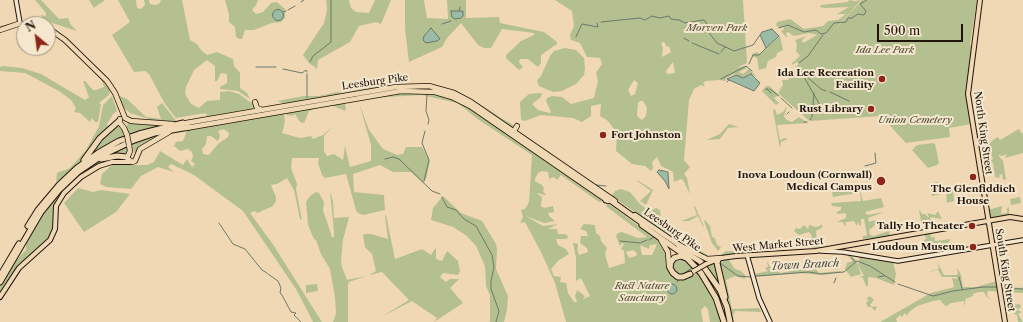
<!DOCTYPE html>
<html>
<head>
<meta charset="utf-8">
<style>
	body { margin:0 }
	#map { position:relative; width:1023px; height:322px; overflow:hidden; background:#f0d8b4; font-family:"Libre Caslon Text",serif }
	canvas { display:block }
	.north { position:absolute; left:16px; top:16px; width:40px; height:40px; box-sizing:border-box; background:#f5e6ce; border:1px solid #a19380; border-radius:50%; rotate:331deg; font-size:11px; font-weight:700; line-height:16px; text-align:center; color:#22160b }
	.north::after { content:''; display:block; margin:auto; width:14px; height:18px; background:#8f2418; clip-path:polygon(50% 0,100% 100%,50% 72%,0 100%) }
	.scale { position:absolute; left:877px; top:24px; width:86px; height:18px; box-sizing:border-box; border:2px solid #22160b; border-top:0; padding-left:5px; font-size:12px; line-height:14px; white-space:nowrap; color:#22160b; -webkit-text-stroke:3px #f5e6ce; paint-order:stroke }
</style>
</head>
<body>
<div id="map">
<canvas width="1023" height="322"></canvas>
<div class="north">N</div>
<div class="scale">500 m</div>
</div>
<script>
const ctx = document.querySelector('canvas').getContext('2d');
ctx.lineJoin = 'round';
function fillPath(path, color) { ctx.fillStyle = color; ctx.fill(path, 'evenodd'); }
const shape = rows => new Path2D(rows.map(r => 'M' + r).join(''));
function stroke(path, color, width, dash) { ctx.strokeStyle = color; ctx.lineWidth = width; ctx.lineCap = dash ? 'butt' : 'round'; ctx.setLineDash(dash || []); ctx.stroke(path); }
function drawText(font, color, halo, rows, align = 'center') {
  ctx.font = font + ' "Libre Caslon Text",serif'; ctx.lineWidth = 4; ctx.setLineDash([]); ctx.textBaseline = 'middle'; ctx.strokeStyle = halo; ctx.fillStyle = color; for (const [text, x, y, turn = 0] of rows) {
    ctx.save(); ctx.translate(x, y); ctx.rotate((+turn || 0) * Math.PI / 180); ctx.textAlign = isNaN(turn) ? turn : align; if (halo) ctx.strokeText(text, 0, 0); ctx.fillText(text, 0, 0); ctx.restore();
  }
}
const green = shape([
	[35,0,41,0,59,19,68,18,71,25,77,31,43,20,41,15,46,16,46,13],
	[89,0,105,0,94,8],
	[118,0,136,0,137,8,141,9,145,5,144,0,149,0,150,4,156,5,159,4,161,0,182,0,190,40,197,44,201,50,207,55,217,52,233,59,234,66,240,73,240,88,247,93,250,99,238,91,220,89,220,87,227,83,227,74,221,73,217,81,215,81,215,66,207,60,194,70,186,87,185,94,191,104,199,108,207,101,220,100,220,92,229,91,239,94,253,104,254,108,208,116,205,113,176,118,165,104,149,74,145,71,134,72,112,35,130,22],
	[225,0,258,0,256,5,252,10,256,14,263,12,271,3,277,2,285,9,285,18,281,22,272,23,254,30,245,30,242,39,239,39,236,37,235,27,229,22,229,14],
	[326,0,349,0,351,8,356,12,369,13,375,0,391,0,381,24,376,22,359,26,350,42,318,60,317,69,309,63,303,55,324,23,327,10],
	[405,0,424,0,427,18,448,19,447,0,466,0,466,18,499,17,500,23,544,32,557,42,557,44,541,55,541,63,538,67,528,59,520,59,519,62,523,67,519,70,506,58,506,55,521,41,534,35,534,33,502,29,491,48,484,48,478,45,461,23,447,38,442,47,409,62,405,29],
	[555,0,743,0,747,63,736,68,745,66,747,68,739,72,743,74,749,69,757,77,751,74,743,78,734,74,726,78,726,81,719,80,706,81,703,83,705,87,701,85,694,89,689,100,684,160,690,167,684,174,687,178,690,194,683,180,681,179,674,182,673,172,661,166,657,157,652,162,653,168,651,171,645,166,632,164,616,151,617,130,614,129,608,121,600,116,601,104,591,106,591,116,582,122,573,118,541,115,525,121,521,120,520,102,529,94,542,93,541,97,533,103,533,105,538,110,550,113,551,112,546,101,547,98,552,96,562,97,571,104,594,98,598,81,596,73,602,64,600,58,587,57,580,43,571,40,570,35,574,26,572,11],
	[664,42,667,47,669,46,671,52,662,57,663,48,661,43],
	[673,62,675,73,667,74,666,71],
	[634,80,638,83,635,94,631,96,628,90],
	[640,101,643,101,647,108,646,116,642,120,637,116,638,103],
	[849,0,855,1,861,0,822,44,862,0,977,0,970,44,972,50,966,92,971,124,949,128,950,137,906,143,881,116,811,121,807,119,778,93,784,86,778,92,783,85,782,80,788,80,799,63,796,62,793,65,792,63,800,56,796,51,797,45,795,40,807,36,802,40,803,43,817,35,809,33,794,36,788,32,786,33,787,38,781,31,784,29,784,27,779,28,776,25,777,22,790,19,804,29,823,26,828,21,838,20,846,14,837,14,849,7,825,8,820,7,821,5,848,2],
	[780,36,783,50,777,53,776,57,768,61,766,68,759,70,757,58,752,56,752,54,757,52,760,54],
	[565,48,576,50,584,58,585,69,584,75,576,84,562,91,553,92,539,86,537,80,541,76,550,56,554,51],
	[3,66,22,68,41,74,85,100,89,97,83,81,85,81,93,90,96,90,104,87,100,76,110,91,109,95,99,103,101,104,98,122,95,122,92,118,90,122,80,113,74,112,76,108,71,100,59,91,25,73,0,71,0,67],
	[382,85,381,87,368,90,286,104,277,101,304,96,319,96,337,92,343,93],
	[766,86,769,86,779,95,774,98,779,103,776,105,762,91],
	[427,92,444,96,456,101,457,103,422,95,371,98,393,93],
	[118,95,127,99,146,117,161,119,157,107,162,103,177,122,158,122,130,113,124,108],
	[112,96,117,111,113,114,107,124,108,127,81,161,61,179,56,182,57,173,70,168,86,150,99,126,103,105],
	[344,101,346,108,345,111,331,105,322,106,309,111,304,123,300,122,295,114,292,116,284,114,285,122,282,133,300,138,311,136,313,139,323,135,332,127,324,136,324,151,327,156,334,154,343,160,345,146,350,167,371,161,371,145,359,103,369,130,383,149,397,155,403,154,406,147,422,147,430,161,426,179,423,183,411,172,393,172,380,165,353,174,354,192,384,195,385,210,363,215,358,213,356,210,346,174,325,178,322,175,318,163,319,158,292,158,291,168,297,184,296,189,302,220,300,219,294,190,287,178,277,184,271,185,276,197,276,201,273,206,260,212,257,213,255,211,250,213,272,243,322,322,313,322,312,320,296,289,243,211,194,175,171,164,168,167,174,172,158,167,141,176,131,189,106,187,100,184,102,174,112,165,147,165,154,162,160,151,183,165,187,159,192,167,195,164,191,161,193,157,192,152,188,149,180,151,174,146,176,142,183,141,186,133,185,131,173,133,177,131,301,109,305,110],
	[224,129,229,133,228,137,218,144,209,155,203,154,202,149,206,144,207,136,211,136,218,141,220,136,218,131],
	[462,103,603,201,599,202,561,175,557,180,554,177,549,179,548,172,542,171,538,173,535,179,535,181,542,185,544,188,543,191,546,195,536,193,542,197,541,206,544,208,553,206,554,212,548,213,550,217,555,221,544,223,526,216,543,226,558,224,548,229,557,229,558,234,565,234,568,236,567,239,556,239,558,245,566,249,569,254,559,260,551,269,554,276,561,277,560,282,566,283,568,293,574,302,577,302,575,296,577,290,585,296,583,299,590,296,581,278,576,281,576,258,573,243,578,244,578,247,577,248,579,255,588,252,587,248,580,243,581,236,588,236,586,231,580,229,584,224,595,225,596,233,600,236,601,241,607,248,605,254,609,268,625,263,624,251,621,249,624,244,622,243,620,246,616,236,618,233,622,232,638,238,647,237,607,207,606,205,609,204,662,243,667,252,668,270,673,277,677,280,685,279,696,271,695,269,687,274,681,275,676,274,672,267,674,260,684,258,698,272,697,273,709,289,715,302,721,322,710,322,708,309,705,306,701,310,703,322,566,322,555,283,541,252,525,222,520,223,523,217,521,210,525,209,529,202,532,155,476,118,459,104],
	[657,244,652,255,642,255,640,245,649,249,650,245],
	[633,250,637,253,636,256,629,258,626,252],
	[479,103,501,118,515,126,512,128],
	[787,106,784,117,787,120,792,122,799,117,808,123,777,125,780,140,785,138,788,139,781,142,780,149,773,110,775,109,777,115,783,112],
	[128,121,166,125,130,135,127,127],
	[119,123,125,137,84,161,97,142],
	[729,124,739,127,728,128,720,139,706,140,720,134],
	[1019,129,1022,134,1023,133,1023,153,1005,158,1007,154,1002,156,998,155,1003,161,1006,179,1003,180,1002,174,999,175,1000,178,995,177,993,163,988,161,993,159,992,156,984,155,982,152,989,151,986,147,994,139,998,137,1000,140],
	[167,132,136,154,134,152,132,142],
	[933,143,935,144,939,163,937,165,928,168,912,150,917,145],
	[127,144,129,150,127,156,107,157,112,151],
	[108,158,121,158,102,163,76,179,91,165],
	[637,180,653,190,646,205,640,201,651,191,637,181],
	[938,182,944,189,945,193,932,196,930,184],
	[858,184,863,201,881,198,884,207,865,212,867,215,884,212,868,218,869,222,875,220,878,223,869,230,870,235,874,236,889,231,890,237,863,239,862,237,867,235,864,219,861,219,861,226,859,225,858,221,857,226,854,221,846,222,845,227,843,222,837,222,846,218,846,213,837,214,837,212,841,210,841,207,832,206,831,203,861,201,860,193,831,197,833,196,832,193,834,190,826,189],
	[65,188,67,188,54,206,53,229,51,238,27,258,0,296,0,287,6,279,7,273,15,261,26,250,26,241,40,216],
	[78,188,93,192,101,190,130,194,116,212,84,232,64,203],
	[621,189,630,192,640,204,651,212,657,224,665,229,657,220,652,210,656,208,660,210,661,219,671,228,677,231,666,230,709,256,719,256,726,251,744,252,709,259,682,245,613,197,612,195,615,191],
	[953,190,954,201,947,203,946,191],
	[316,192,319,193,324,202,323,210,332,237,334,237,334,231,330,192,333,201,334,218,349,217,343,240,341,260,342,267,347,280,366,276,349,282,348,285,348,322,333,322,336,314,335,297,330,269,321,254,316,240,314,239,308,225,306,202,310,196],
	[443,196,461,213,482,221,496,244,497,249,496,269,508,296,507,310,504,322,490,322,490,295,486,286,485,266,476,246,467,236,453,227,431,220,433,208],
	[1020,197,1021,203,1011,205,1010,199],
	[695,206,704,227,703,227,698,216,689,221,681,221,697,215,694,207],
	[1002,206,1001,214,1007,213,1007,208,1009,207,1009,216,989,220,988,210],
	[919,209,922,214,925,214,928,217,929,217,927,213,935,215,938,211,942,219,930,217,931,221,928,219,927,220,930,224,924,227,927,221,925,220,921,222],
	[386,215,395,259,422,249,431,255,436,247,436,259,442,261,447,251,458,261,460,271,458,275,443,273,440,277,446,282,450,279,459,279,450,288,463,303,434,322,437,318,412,301,381,317,409,300,382,272,369,275,376,271,372,254,365,247,363,235,365,234,371,234,388,239,385,216],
	[705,220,710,226,712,237,715,238,717,245,721,247,718,251,712,243,704,221],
	[821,224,823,227,816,231,817,243,820,247,815,249,812,248,814,241,809,241,812,236,809,232,799,235,794,231,796,228,800,229,804,225,808,229,809,225,816,227,820,226],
	[925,234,930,234,932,238,934,236,935,241,951,239,945,247,943,246,941,242,938,242,937,253,935,253,935,243,923,244,923,241,927,238,925,237],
	[840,253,854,255,852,257,856,260,861,274,851,277,845,269,847,263,853,261,846,254],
	[694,255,715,262,724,291,706,266],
	[860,255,893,262,896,274,894,285,876,278,868,277,868,286,866,286,863,278,860,276,864,276,858,265],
	[728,259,735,269,741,271,745,275,745,279,735,276,726,280,732,309,759,308,761,312,735,311,733,315,734,322,731,322,718,261],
	[767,261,773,272,776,271,781,273,801,269,808,271,816,269,819,273,840,271,842,272,822,275,800,273,756,277,755,274,768,271,765,268,768,267],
	[937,262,944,275,957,275,958,270,955,270,958,269,961,275,963,287,976,287,997,281,998,286,1022,288,1023,286,1023,293,988,291,987,295,991,300,986,296,984,292,978,292,973,294,973,296,965,299,965,308,964,301,951,303,947,306,944,305,940,300,933,301,917,306,909,312,907,316,905,313,902,317,900,315,896,319,897,322,880,322,931,293,954,287,952,278,957,279,957,277,942,277,938,270,927,272,939,269],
	[702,269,718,291,727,322,725,322,716,293],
	[317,284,318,291,306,293,306,285],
	[870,296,874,300,870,305,872,307,877,306,875,311,871,307,868,307,866,303,869,300,866,299],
	[1020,304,1021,307,1017,310,1022,312,1018,314,1023,322,1018,322,1017,315,1014,314,1012,311,1013,305]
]);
const water = shape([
	'272.5 15a5.5 5.5 0 1 1 11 0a5.5 5.5 0 1 1-11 0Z',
	[451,11,463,11,463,16,461,18,455,19,452,17,451,11],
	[431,28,440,39,437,41,426,43,423,40,424,36,431,28],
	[772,29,779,36,766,48,760,35,762,32,772,29],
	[751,74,760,83,754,91,727,79,736,75,743,78,751,74],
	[659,170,668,172,669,189,665,181,657,172,659,170],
	'667 289a5 5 0 1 1 10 0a5 5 0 1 1-10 0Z'
]);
const stream = shape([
	[301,2,304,0],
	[288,10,295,6],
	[459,11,460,7],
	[283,12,286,11],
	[601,22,640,18,645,20,652,16,660,18,669,16,671,19,679,20,685,23,704,20,707,24,710,34,717,43,734,51,753,45,760,35],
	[442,24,451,21],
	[779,28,788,25,804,32,816,30,821,34,826,33,834,23,846,22,848,18,852,18,858,14,864,15,866,11,860,4,867,0],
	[576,37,582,24,598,27,597,23],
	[684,38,689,41],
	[692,43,719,54],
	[721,52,725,47],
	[310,62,313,56,331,42,331,0],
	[799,63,808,56,823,35],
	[749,64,753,55,759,55,766,48],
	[256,67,276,67],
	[796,67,801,71],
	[283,69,302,73,306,70,307,72],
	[307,74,307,97],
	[806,76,821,89,826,91],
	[804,77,821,107],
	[721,79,746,66,752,71],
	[727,82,729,80],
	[766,89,768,89],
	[767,89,771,93],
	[770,89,779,96],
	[830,92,849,101],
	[427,94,426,111,429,120,428,124],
	[781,98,792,108],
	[787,114,789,112],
	[812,117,814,93],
	[810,120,811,118],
	[804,122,807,122],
	[385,159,393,157,399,159,432,191,440,194],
	[865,166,876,163,875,153],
	[424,181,429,160,422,143,425,131],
	[596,185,606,186],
	[442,197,447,207,456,210,464,219,476,226,492,255,494,267,491,281,491,289,499,311,496,322],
	[219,223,233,244,245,249,262,270,267,273],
	[649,240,654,237,659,241],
	[620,241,640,243,647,240],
	[852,258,855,262],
	[720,263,738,276,751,277],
	[268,274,278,281,281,288,280,293,282,295,291,312,296,313,294,315,301,322],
	[683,274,692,268],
	[756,276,809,272,821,274,844,272,857,261,870,266,895,282],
	[878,277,884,276],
	[959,277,962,289],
	[677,282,678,280],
	[834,283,836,278],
	[898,284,933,296,953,291,983,287,998,287],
	[1002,288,1023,289]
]);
const secondary = shape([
	[16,0,20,23],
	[821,251,843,252,898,261,1023,240],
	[747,255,759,298,770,322]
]);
const primary = shape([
	[980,0,968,94,1005,322],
	[706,264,721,258,736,256,816,251,1010,217,1023,219],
	[0,297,19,268,50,240,55,229,56,206,64,193,81,177,99,166,112,162,130,162]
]);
const trunk = shape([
	[48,28,65,40,107,81,115,93,125,118,131,121,173,124],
	[0,30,18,24,35,24],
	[255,102,257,108,260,109],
	[120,119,120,123,124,128,127,135],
	[180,124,396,87,429,86,454,93,471,102,615,201],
	[186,128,401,91,435,92,452,97,470,106,608,201],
	[514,131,517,126],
	[129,145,130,151,127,158,132,162,135,161,140,149,169,132],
	[635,215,679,245,707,259,721,258],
	[661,240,668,252,669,266]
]);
const motorway = shape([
	[101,159,117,156,127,157],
	[84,160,100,138,119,121],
	[606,200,610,200,645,225],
	[642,225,683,254,701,273,716,298,724,322],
	[28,226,38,210,59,185,77,168,98,153,119,141,139,134,183,123],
	[679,245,689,253],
	[685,252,701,262],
	[686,258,681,256,674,258,671,262,670,268,673,273,678,277,683,277,690,274],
	[718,260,717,263,725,297],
	[701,263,720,290,727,307,730,322],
	[0,276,19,244],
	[0,282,41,212,59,190,78,172,103,155,132,141,155,133,189,127]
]);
const primaryBridge = shape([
	[694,271,706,264]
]);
const trunkBridge = shape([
	[127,135,129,145]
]);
const markers = [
	[882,79,4,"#8f2418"],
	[871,109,4,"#8f2418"],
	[603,135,4,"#8f2418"],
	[973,177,4,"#8f2418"],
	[881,181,5,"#8f2418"],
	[972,226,4,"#8f2418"],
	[973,247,4,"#8f2418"]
];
const parkNames = [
	["Morven Park",717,28],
	["Ida Lee Park",885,50],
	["Union Cemetery",915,120],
	["Rust Nature",642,286],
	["Sanctuary",642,298]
];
const poiNames = [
	["Ida Lee Recreation",874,73],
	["Facility",874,85],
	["Rust Library",863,109],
	["Fort Johnston",611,135,"left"],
	["Inova Loudoun (Cornwall)",872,175],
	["Medical Campus",872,187],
	["The Glenfiddich",973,189,"center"],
	["House",973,201,"center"],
	["Tally Ho Theater",964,226],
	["Loudoun Museum",965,247]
];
const streetNames = [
	["Leesburg Pike",375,82,-8],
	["North King Street",983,133,82],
	["Leesburg Pike",672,230,35],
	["West Market Street",778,245,-5],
	["South King Street",1005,270,81]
];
const waterNames = [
	["Town Branch",805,265,-3]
];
fillPath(green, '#b5c090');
fillPath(water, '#9bbba7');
stroke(water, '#6b7969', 1);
stroke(stream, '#6b7969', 1);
stroke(secondary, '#22160b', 5.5);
stroke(primary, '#22160b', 6);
stroke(trunk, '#22160b', 6);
stroke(motorway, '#22160b', 7);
stroke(secondary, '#f5e6ce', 3.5);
stroke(primary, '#f0d8b4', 4);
stroke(trunk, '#f0d8b4', 4.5);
stroke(motorway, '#f0d8b4', 5);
stroke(primaryBridge, '#22160b', 6, []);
stroke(trunkBridge, '#22160b', 6, []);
stroke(primaryBridge, '#f0d8b4', 4);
stroke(trunkBridge, '#f0d8b4', 4.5);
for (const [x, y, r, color] of markers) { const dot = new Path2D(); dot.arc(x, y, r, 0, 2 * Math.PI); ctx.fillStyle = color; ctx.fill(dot); stroke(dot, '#f5e6ce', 1.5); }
drawText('italic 10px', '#4e4933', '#f5e6ce', parkNames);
drawText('bold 10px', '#22160b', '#f5e6ce', poiNames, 'right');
drawText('10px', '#22160b', '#f5e6ce', streetNames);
drawText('italic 11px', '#4c5042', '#f5e6ce', waterNames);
</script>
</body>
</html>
